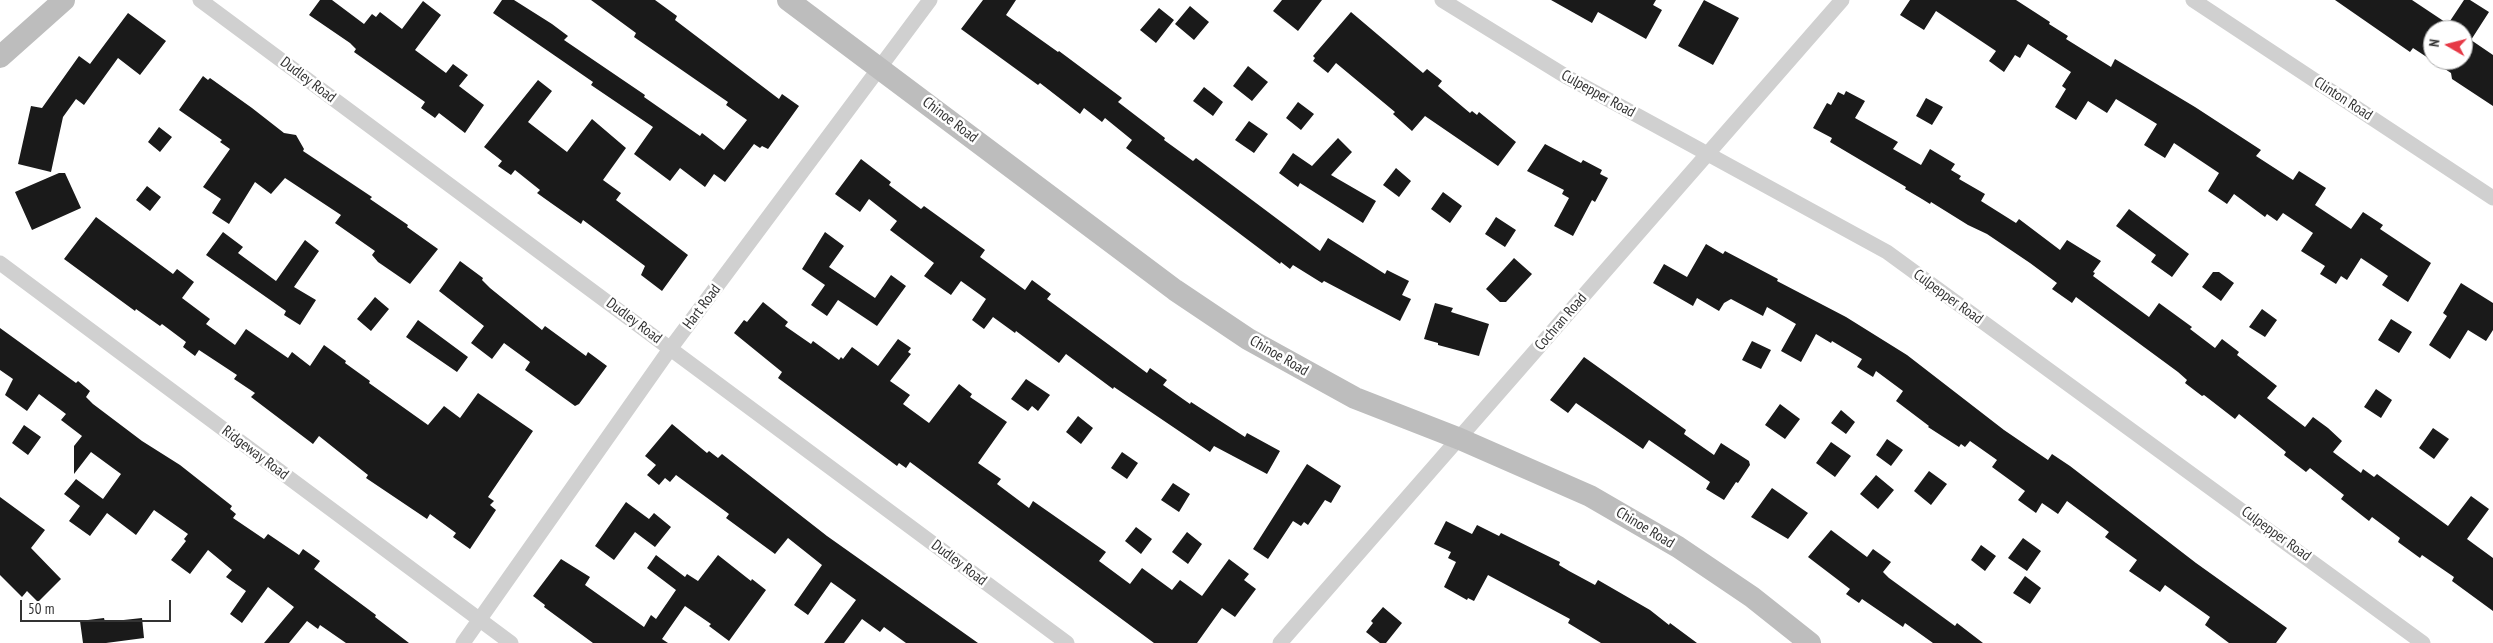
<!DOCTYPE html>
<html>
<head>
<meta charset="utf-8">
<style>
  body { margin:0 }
  #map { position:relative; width:2493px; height:643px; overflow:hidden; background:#fff; font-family:"PT Sans Narrow",sans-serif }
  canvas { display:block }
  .north { position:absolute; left:2423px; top:20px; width:50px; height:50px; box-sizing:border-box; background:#fff; border:1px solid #adadad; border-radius:50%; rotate:278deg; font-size:14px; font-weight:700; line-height:20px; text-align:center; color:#333 }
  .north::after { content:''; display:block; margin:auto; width:18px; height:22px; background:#e63946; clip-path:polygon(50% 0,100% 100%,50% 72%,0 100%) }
  .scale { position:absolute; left:20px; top:600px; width:151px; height:22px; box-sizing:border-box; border:2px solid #333; border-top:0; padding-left:6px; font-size:15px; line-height:18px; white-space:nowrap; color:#333; -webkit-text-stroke:4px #fff; paint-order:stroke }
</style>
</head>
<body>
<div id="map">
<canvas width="2493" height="643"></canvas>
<div class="north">N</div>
<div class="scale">50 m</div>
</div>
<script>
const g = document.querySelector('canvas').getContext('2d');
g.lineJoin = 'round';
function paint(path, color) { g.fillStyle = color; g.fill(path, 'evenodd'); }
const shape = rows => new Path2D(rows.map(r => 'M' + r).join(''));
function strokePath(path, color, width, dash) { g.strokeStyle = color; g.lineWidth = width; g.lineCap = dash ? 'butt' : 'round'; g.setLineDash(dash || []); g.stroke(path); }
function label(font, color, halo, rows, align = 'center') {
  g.font = font + ' "PT Sans Narrow",sans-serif'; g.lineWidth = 5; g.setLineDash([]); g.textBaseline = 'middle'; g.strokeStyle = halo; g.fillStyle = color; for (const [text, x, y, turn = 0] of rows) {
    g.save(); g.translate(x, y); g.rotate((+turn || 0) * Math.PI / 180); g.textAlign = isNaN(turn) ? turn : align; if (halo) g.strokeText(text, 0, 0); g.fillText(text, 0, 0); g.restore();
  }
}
const building = shape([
  [320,0,332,0,364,24,372,14,376,17,380,12,402,29,423,1,441,15,415,50,446,73,453,64,468,75,459,86,484,105,465,133,439,113,435,118,421,108,425,102,354,52,356,49,350,43,309,15],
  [502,0,514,0,552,24,568,36,564,40,645,95,644,97,700,136,702,133,724,150,747,120,726,105,728,102,634,37,636,33,591,0,655,0,677,16,675,20,779,99,782,94,799,106,768,149,762,146,760,148,754,144,725,182,714,174,705,187,680,168,670,181,634,154,653,127,591,85,593,82,493,13],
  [983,0,1016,0,1006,15,1058,52,1059,51,1122,98,1118,102,1165,138,1164,140,1193,161,1196,158,1320,251,1328,238,1385,274,1387,270,1409,281,1402,295,1411,299,1400,321,1324,281,1322,283,1293,265,1290,269,1281,262,1280,264,1126,148,1132,140,1105,118,1102,122,1084,108,1080,114,1040,83,1038,85,961,29],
  [1282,0,1322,0,1298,31,1273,11],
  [1551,0,1656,0,1653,5,1662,10,1646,39,1598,12,1592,23],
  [1704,0,1739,18,1713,65,1678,46],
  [1910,0,2016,0,2050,22,2049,24,2068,36,2066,39,2111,67,2115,59,2195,107,2261,150,2256,156,2293,180,2299,171,2326,188,2315,205,2351,229,2363,212,2383,225,2380,229,2431,263,2408,302,2382,285,2388,276,2361,258,2347,280,2341,276,2336,284,2320,274,2325,266,2301,251,2313,233,2283,213,2277,221,2267,214,2265,217,2234,194,2227,204,2208,191,2219,173,2174,143,2165,158,2144,145,2157,124,2116,99,2107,113,2088,101,2076,120,2055,107,2066,89,2062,86,2071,72,2028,44,2020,58,2015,55,2004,72,1989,61,1996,51,1936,11,1924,30,1900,15],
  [2335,0,2412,0,2448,24,2464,0,2470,0,2489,12,2471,40,2493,55,2493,106,2452,79,2451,73,2413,48,2410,52],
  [2433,30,2463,30,2463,60,2433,60],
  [1190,6,1209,22,1194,40,1175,24],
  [1159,8,1174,20,1156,43,1140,30],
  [1351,12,1423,73,1427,69,1442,81,1438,86,1470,113,1472,111,1477,115,1479,112,1516,142,1498,166,1425,116,1412,131,1393,114,1395,112,1336,63,1328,73,1313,61,1315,58,1313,56],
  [128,13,166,41,140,75,118,58,84,105,76,99,63,117,51,172,18,164,31,106,42,108,79,56,90,64],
  [1248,66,1268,82,1252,101,1233,86],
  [203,76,208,80,210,78,252,108,284,133,296,135,304,149,303,151,372,197,370,199,408,225,407,227,438,249,410,284,378,262,372,255,375,251,335,223,341,215,285,178,271,194,255,182,229,224,212,213,221,199,203,187,230,149,220,142,222,140,179,110],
  [538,80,552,91,528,122,567,152,592,119,626,148,603,180,621,193,616,200,688,255,662,291,641,275,645,266,583,220,581,224,551,203,537,193,540,190,515,170,511,175,498,166,502,161,484,147],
  [1204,87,1223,102,1213,116,1193,101],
  [1846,91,1865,101,1855,118,1898,142,1893,149,1921,165,1930,149,1955,164,1951,170,1961,176,1959,179,1985,194,1981,201,2016,223,2019,219,2060,250,2067,240,2101,261,2093,272,2095,273,2093,276,2149,317,2159,303,2192,327,2190,329,2215,348,2222,339,2239,352,2237,355,2277,386,2267,398,2305,427,2313,417,2328,428,2342,441,2333,452,2361,473,2363,469,2374,477,2377,474,2448,526,2471,496,2489,509,2467,539,2493,558,2493,611,2452,581,2454,577,2422,555,2420,558,2398,542,2400,538,2372,517,2369,521,2341,499,2344,495,2310,468,2306,472,2284,455,2286,452,2239,414,2235,419,2204,395,2202,396,2185,383,2187,380,2178,372,2076,297,2072,303,2052,289,2057,283,2030,263,1987,234,1968,225,1931,202,1930,204,1922,199,1905,189,1906,187,1830,142,1832,138,1813,128,1827,103,1831,105,1838,92,1844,95],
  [1926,98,1943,107,1932,125,1916,116],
  [1298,102,1314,114,1301,130,1286,118],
  [1249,121,1268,134,1254,153,1235,140],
  [159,127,172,137,160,152,148,142],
  [1338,138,1352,152,1331,175,1376,201,1363,223,1300,183,1298,187,1279,173,1293,153,1312,166],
  [1545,144,1581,163,1583,160,1602,170,1600,174,1608,178,1595,202,1592,200,1573,236,1554,226,1569,198,1562,194,1564,190,1527,171],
  [861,159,891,182,889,185,921,209,924,206,985,250,980,257,1025,290,1032,280,1051,294,1047,299,1147,373,1150,368,1167,380,1163,385,1190,404,1191,402,1245,437,1247,433,1280,451,1267,474,1214,446,1210,452,1114,387,1113,389,1066,354,1059,363,1016,331,1015,333,993,317,984,329,972,320,986,299,961,281,951,295,924,276,934,263,890,230,897,221,869,199,860,212,835,194],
  [1396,168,1411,181,1399,197,1383,185],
  [59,173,65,173,81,208,32,230,15,192],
  [147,186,161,197,150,211,136,200],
  [1443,192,1462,206,1450,223,1431,209],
  [2129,209,2189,254,2172,277,2151,262,2156,255,2116,226],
  [96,217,173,274,177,269,194,282,182,298,210,319,206,324,235,345,246,329,288,358,292,352,310,366,324,345,346,361,345,363,370,381,369,383,428,425,444,406,460,418,478,393,533,431,488,497,494,501,490,505,496,510,470,549,453,537,456,533,430,514,427,519,366,478,368,475,319,436,313,444,251,397,255,393,234,379,237,375,199,350,195,356,183,347,186,342,162,324,160,326,136,309,135,311,64,259],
  [1496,217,1516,230,1505,247,1485,234],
  [223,232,243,247,238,253,276,281,305,240,319,251,294,287,316,300,300,325,284,315,286,311,206,255],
  [825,232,844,246,829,267,875,298,891,275,906,286,877,326,838,300,827,316,811,305,825,285,802,269],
  [1706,244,1723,254,1725,251,1778,279,1777,281,1846,317,1907,355,2004,430,2048,460,2052,454,2070,466,2196,563,2287,628,2276,643,2229,643,2205,625,2210,617,2165,585,2160,592,2129,571,2137,560,2105,537,2109,532,2067,501,2058,514,2042,503,2036,513,2018,500,2025,491,1992,467,1997,460,1970,441,1965,447,1961,444,1959,447,1928,427,1929,426,1896,401,1903,391,1876,371,1873,377,1857,367,1862,359,1832,341,1831,343,1816,334,1801,362,1781,351,1796,324,1767,307,1763,316,1731,299,1724,303,1719,311,1697,298,1693,306,1653,283,1664,264,1687,277],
  [1514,258,1532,274,1506,302,1500,302,1486,289],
  [460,261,483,278,482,280,490,288,542,330,545,326,586,356,588,352,607,366,579,404,575,406,525,370,530,362,504,343,492,359,471,343,484,326,439,291],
  [2213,272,2219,272,2234,283,2221,301,2202,287],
  [2461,283,2493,303,2493,330,2486,341,2468,330,2450,359,2429,345,2447,316,2443,313],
  [375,297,389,309,371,331,357,319],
  [763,302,788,322,785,326,811,344,813,341,839,360,841,357,843,359,852,347,878,366,898,339,911,348,908,352,911,354,890,381,910,395,903,404,929,423,959,384,972,394,970,397,1007,422,978,463,1001,479,997,484,1029,508,1033,501,1106,552,1099,561,1130,584,1142,568,1172,590,1180,580,1202,596,1229,559,1249,574,1244,580,1256,589,1235,617,1222,608,1197,643,1154,643,910,462,906,468,899,463,897,466,778,378,782,372,734,333,744,320,747,322],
  [1435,303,1453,308,1451,312,1489,324,1479,356,1438,345,1438,343,1424,339],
  [2262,309,2277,320,2265,337,2249,327],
  [2391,319,2412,332,2399,353,2378,340],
  [418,320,468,357,457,372,406,337],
  [0,328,76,383,78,381,90,391,86,397,93,404,142,441,180,465,232,506,230,509,236,514,233,518,264,539,268,534,299,555,303,549,320,561,314,569,376,615,375,617,409,643,346,643,320,625,318,629,307,621,289,643,264,643,294,607,268,587,242,623,230,614,246,591,226,577,232,570,208,550,190,574,171,560,186,541,184,539,188,534,154,510,136,535,107,513,90,536,69,521,80,506,64,494,76,479,103,499,121,474,91,452,74,474,74,446,82,436,61,420,66,414,39,394,27,411,5,395,13,379,0,370],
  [1752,341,1771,350,1761,369,1742,360],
  [1584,357,1686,430,1684,434,1714,455,1721,443,1749,461,1750,465,1738,483,1736,482,1724,500,1706,489,1710,482,1649,440,1643,449,1576,403,1568,413,1550,400],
  [1026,379,1050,395,1038,411,1032,406,1028,411,1011,399],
  [2376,389,2392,400,2381,418,2364,407],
  [1780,404,1800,419,1785,439,1765,425],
  [1841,410,1855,422,1846,434,1831,423],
  [1078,416,1093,428,1081,444,1066,432],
  [672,424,707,453,709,451,718,458,722,454,827,536,978,643,906,643,884,627,880,632,862,619,844,643,824,643,856,600,831,582,808,615,794,605,822,565,788,538,775,554,726,518,729,514,676,475,670,482,665,478,659,485,647,475,656,465,645,456],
  [24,425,41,437,28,455,12,443],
  [2433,428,2449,439,2434,459,2419,448],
  [1887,439,1903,450,1891,466,1876,455],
  [1831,442,1851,456,1835,477,1816,463],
  [1122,452,1138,463,1127,479,1111,468],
  [1307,464,1341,486,1331,503,1325,500,1308,525,1304,522,1301,526,1293,521,1268,559,1253,549],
  [1929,471,1947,484,1931,505,1914,491],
  [1876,475,1894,490,1878,509,1860,494],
  [1173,483,1190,494,1179,512,1161,500],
  [1772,488,1808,513,1788,539,1751,517],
  [0,497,45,530,31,548,61,579,38,602,27,591,22,597,0,575],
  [626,502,649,519,654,513,671,527,655,547,635,532,614,560,595,546],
  [1446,521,1472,534,1477,525,1499,536,1501,533,1560,562,1559,565,1569,571,1595,585,1598,580,1650,610,1669,625,1670,623,1697,643,1601,643,1568,623,1570,619,1488,575,1474,601,1468,598,1467,600,1444,587,1456,562,1448,558,1451,552,1434,544],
  [1136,527,1152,539,1141,554,1125,541],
  [1831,530,1867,557,1873,549,1891,562,1883,572,1889,578,1955,626,1957,623,1983,643,1933,643,1905,623,1903,627,1862,599,1859,603,1846,594,1850,589,1808,557],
  [1187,532,1202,544,1188,564,1172,552],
  [2023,538,2041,551,2027,571,2008,558],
  [1981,545,1996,556,1985,571,1971,560],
  [656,555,685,577,687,574,698,581,718,555,751,581,752,579,766,590,729,641,709,626,711,624,685,606,662,639,668,643,593,643,544,607,545,605,533,596,561,559,590,577,585,585,644,627,651,615,656,619,676,590,647,568],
  [2025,576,2041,588,2030,604,2013,593],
  [1383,607,1402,623,1386,643,1380,643,1366,632,1373,623,1371,621],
  [104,618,105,622,142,618,144,638,106,643,83,643,80,621]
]);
const street = shape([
  [200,0,1067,643],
  [1442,0,1567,77,1887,252,2423,643],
  [2193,0,2493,198],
  [0,263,511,643],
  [463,643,670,349,930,0],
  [1280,643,1842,0]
]);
const secondary = shape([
  [788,0,1175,290,1248,339,1355,398,1460,439,1590,496,1678,547,1752,597,1810,643],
  [0,57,64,0]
]);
const streetNames = [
  ["Dudley Road",308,80,37],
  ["Culpepper Road",1598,94,29],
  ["Clinton Road",2343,99,33],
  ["Chinoe Road",950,120,37],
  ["Culpepper Road",1948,297,36],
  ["Hart Road",702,307,-53],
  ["Dudley Road",634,321,37],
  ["Cochran Road",1561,322,-49],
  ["Chinoe Road",1279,356,30],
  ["Ridgeway Road",255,453,37],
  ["Chinoe Road",1645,528,31],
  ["Culpepper Road",2276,534,36],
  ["Dudley Road",959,563,37]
];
paint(building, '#1a1a1a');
strokePath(street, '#d0d0d0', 15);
strokePath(secondary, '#bdbdbd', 22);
label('15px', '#333', '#fff', streetNames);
</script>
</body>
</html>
